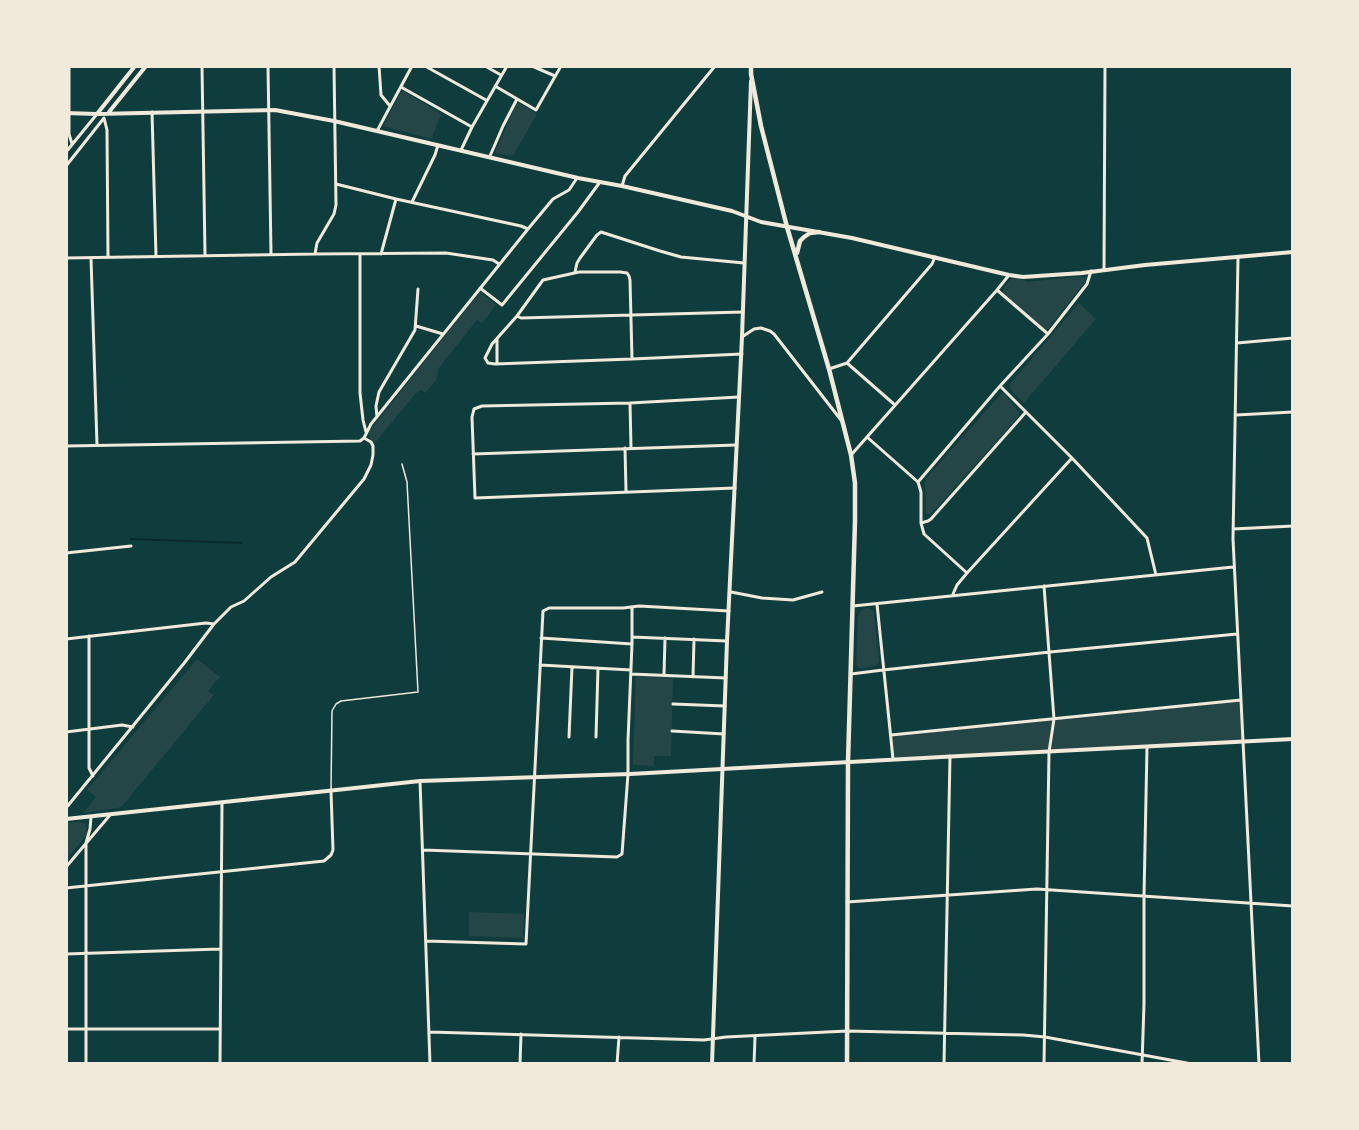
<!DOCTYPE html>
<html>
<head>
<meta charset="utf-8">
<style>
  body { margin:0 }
  #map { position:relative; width:1359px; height:1130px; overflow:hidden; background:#0f3d3e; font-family:"Roboto Condensed",sans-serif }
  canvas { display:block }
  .frame { position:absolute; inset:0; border:68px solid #f1e9da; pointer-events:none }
</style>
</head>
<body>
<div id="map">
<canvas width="1359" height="1130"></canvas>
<div class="frame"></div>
</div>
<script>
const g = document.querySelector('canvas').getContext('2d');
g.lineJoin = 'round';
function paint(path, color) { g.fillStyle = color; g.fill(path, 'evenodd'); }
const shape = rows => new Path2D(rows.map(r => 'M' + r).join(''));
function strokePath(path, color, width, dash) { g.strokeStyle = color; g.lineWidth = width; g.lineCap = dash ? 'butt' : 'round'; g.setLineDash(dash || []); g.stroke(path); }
const green = shape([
  [402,90,441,114,431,139,383,126],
  [518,102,537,114,513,156,495,153,510,118],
  [1082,276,1086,277,1085,282,1048,329,1043,328,1005,295,1003,291,1004,287,1010,280,1015,278,1028,282],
  [480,292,496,305,482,323,477,320,438,369,437,379,425,393,421,390,415,394,375,443,370,438,369,432,371,429],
  [1079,303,1096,319,1024,403,1011,390,1010,386,1011,383],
  [1002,393,1005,394,1019,413,1019,416,932,513,928,515,926,513,925,482,926,478],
  [869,608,874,612,879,661,877,665,861,669,856,665,858,616,860,612,863,609],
  [197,659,220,677,208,691,214,695,122,806,118,808,83,813,96,797,87,790],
  [636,674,673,676,671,756,654,756,654,766,633,765],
  [1242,700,1243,741,893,759,891,735],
  [79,822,85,824,87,832,85,837,66,860,66,823],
  [469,912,524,914,523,938,469,936]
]);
const stream = shape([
  [130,539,241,543]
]);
const service = shape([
  [331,790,332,711,336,704,341,701,418,692,407,482,402,464]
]);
const minor = shape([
  [69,66,69,134,72,144],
  [202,66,205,255],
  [268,66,271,254],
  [379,66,381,95,390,106],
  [425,66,486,100],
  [485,66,501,75],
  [532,66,555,76],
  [495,86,536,110,561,66],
  [401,87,472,127],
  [152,112,156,256],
  [104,118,107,130,108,257],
  [377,131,412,66],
  [461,150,472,127,507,66],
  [66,152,97,114],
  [490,156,503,126,517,99],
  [66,166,104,118],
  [336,184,396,199,521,226,528,229],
  [622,186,625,176,715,66],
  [412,202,435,155,438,145],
  [315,254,317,243,334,214,336,205,334,66],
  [360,254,360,393,363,420,366,432],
  [381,254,396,199],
  [1238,257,1233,539,1259,1064],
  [66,258,315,254,446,253,493,260,499,264],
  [91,258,97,445],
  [1104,270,1105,66],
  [575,272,577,263,580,258,597,235,601,232,660,251,681,257,744,263],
  [480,288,502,305,578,212,600,182],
  [997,290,1048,334],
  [517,316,521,318,743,312],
  [416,326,443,334],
  [742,337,754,329,761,328,770,331,774,334,841,420],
  [1237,343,1293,338],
  [632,359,630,280,629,276,627,273,620,272,579,272,543,280,517,316,492,344,485,358,488,363,495,364,632,359,742,354],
  [847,363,895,405],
  [497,364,497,339],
  [829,369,847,363,932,264,935,257],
  [1000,386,1072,458,1147,538,1156,575],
  [630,403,631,448],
  [1236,415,1293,412],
  [377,417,376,406,379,392,415,330,418,289],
  [867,437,918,482,921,492,921,523,924,534,967,573],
  [66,446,360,441,364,438,371,424,528,229,553,199,569,190,577,178],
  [625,448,626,491],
  [473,454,736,445],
  [852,454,997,290,1009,275],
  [918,482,1000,386,1048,334,1087,284,1091,271],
  [735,488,475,498,472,417,474,409,482,406,630,403,739,397],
  [921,523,928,521,931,519,1026,412],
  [1233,529,1293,526],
  [66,553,131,546],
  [1044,586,1054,719,1049,752,1044,1064],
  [731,592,762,598,793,600,822,592],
  [953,594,957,585,967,573,1072,458],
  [877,604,893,759],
  [853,606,1233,567],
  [89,636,89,768,93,776],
  [632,637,727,641],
  [541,638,632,644],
  [66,639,206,623,214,624],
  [540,665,631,670],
  [631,674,726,678],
  [851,674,883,670,1050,652,1237,634],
  [664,675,665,638],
  [693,677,694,639],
  [673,704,725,706],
  [672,731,724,734],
  [66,732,122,725,133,727],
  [891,735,1241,700],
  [569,737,572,667],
  [596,737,598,668],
  [420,781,430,1064],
  [66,808,185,662,214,624,231,607,244,601,271,577,295,562,364,479,371,465,373,455,373,446,371,442,364,438],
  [423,850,617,857,622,854,628,774,628,740,632,644,632,607],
  [66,867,110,815],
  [66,888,324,861,331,855,333,850,331,791],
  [847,902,1037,889,1293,906],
  [426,941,526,944,543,611,549,608,623,608,639,606,729,611],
  [66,954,220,949],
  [66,1029,220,1029],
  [429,1032,704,1040,726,1037,847,1031,1023,1035,1045,1037,1192,1064],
  [86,1064,86,843,90,829,91,817],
  [220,1064,222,803],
  [520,1064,521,1034],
  [617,1064,619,1037],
  [754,1064,755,1037],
  [944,1064,950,756],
  [1142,1064,1144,1004,1144,896,1147,747]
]);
const tertiary = shape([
  [109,112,146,66],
  [66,113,97,114,275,110,334,121,578,178,622,186,732,211,761,222,852,238,1009,275,1023,277,1082,273,1145,265,1293,252],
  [97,114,135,66],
  [712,1064,727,641,742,337,751,81]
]);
const secondary = shape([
  [66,819,420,781,630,774,960,756,1293,739]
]);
const primary = shape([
  [751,66,751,74,761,126,787,227,829,369,851,455,855,483,855,521,848,762,847,1064],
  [797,253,800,241,804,237,810,233,819,232]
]);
paint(green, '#244646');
strokePath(stream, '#0a2a2b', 2);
strokePath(service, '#f1e9da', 1.5);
strokePath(minor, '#f1e9da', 3);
strokePath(tertiary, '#f1e9da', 4);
strokePath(secondary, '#f1e9da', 4);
strokePath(primary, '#f1e9da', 4.5);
</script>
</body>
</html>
